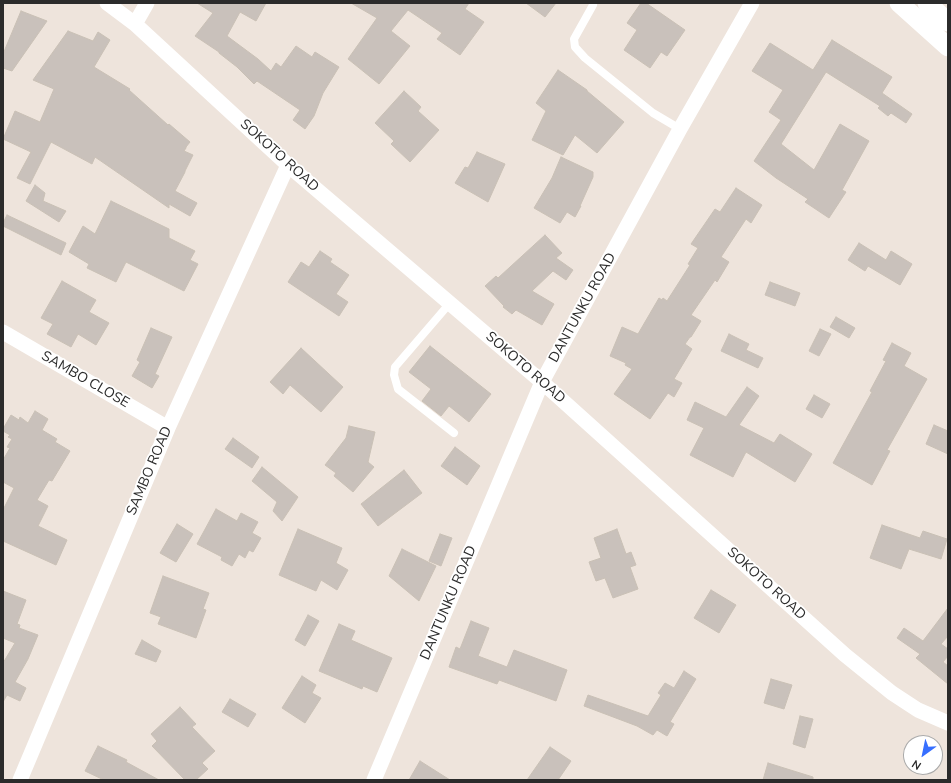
<!DOCTYPE html>
<html>
<head>
<meta charset="utf-8">
<style>
  body { margin:0 }
  #map { position:relative; width:951px; height:783px; overflow:hidden; background:#eee4dc; font-family:"Nunito Sans",sans-serif }
  canvas { display:block }
  .frame { position:absolute; inset:0; border:4px solid #2b2b2b; pointer-events:none }
  .north { position:absolute; left:903px; top:735px; width:40px; height:40px; box-sizing:border-box; background:#fff; border:1px solid #aaa; border-radius:50%; rotate:213deg; font-size:11px; font-weight:700; line-height:16px; text-align:center; color:#2b2b2b }
  .north::after { content:''; display:block; margin:auto; width:14px; height:18px; background:#376fff; clip-path:polygon(50% 0,100% 100%,50% 72%,0 100%) }
</style>
</head>
<body>
<div id="map">
<canvas width="951" height="783"></canvas>
<div class="frame"></div>
<div class="north">N</div>
</div>
<script>
const g = document.querySelector('canvas').getContext('2d');
g.lineJoin = 'round';
function paint(path, color) { g.fillStyle = color; g.fill(path, 'evenodd'); }
const shape = rows => new Path2D(rows.map(r => 'M' + r).join(''));
function strokePath(path, color, width, dash) { g.strokeStyle = color; g.lineWidth = width; g.lineCap = dash ? 'butt' : 'round'; g.setLineDash(dash || []); g.stroke(path); }
function label(font, color, halo, rows, align = 'center') {
  g.font = font + ' "Nunito Sans",sans-serif'; g.lineWidth = 3.5; g.setLineDash([]); g.textBaseline = 'middle'; g.strokeStyle = halo; g.fillStyle = color; for (const [text, x, y, turn = 0] of rows) {
    g.save(); g.translate(x, y); g.rotate((+turn || 0) * Math.PI / 180); g.textAlign = isNaN(turn) ? turn : align; if (halo) g.strokeText(text, 0, 0); g.fillText(text, 0, 0); g.restore();
  }
}
const building = shape([
  [197,3,266,3,256,21,240,12,227,36,258,59,271,71,276,63,281,67,296,46,312,57,315,52,339,67,323,93,314,116,305,129,293,120,300,110,257,81,254,84,237,67,219,53,219,52,195,36,213,13,197,3],
  [351,3,469,3,465,9,484,22,460,55,437,39,442,33,408,10,391,31,410,46,379,84,348,59,377,18,351,3],
  [526,3,556,3,545,17,526,3],
  [641,3,646,3,685,30,667,56,661,52,650,68,624,50,637,30,627,23,641,3],
  [21,11,47,21,12,71,3,68,3,54,21,11],
  [68,31,93,41,98,32,110,40,94,67,130,89,129,90,168,125,169,124,190,142,186,147,186,148,184,151,193,155,185,171,185,172,175,191,197,203,190,216,169,204,169,208,95,157,92,164,51,142,30,184,17,178,31,152,3,139,15,111,40,122,54,89,33,80,68,31],
  [832,40,892,77,882,93,912,114,906,123,891,113,888,116,878,108,880,106,826,72,781,144,814,170,840,124,869,141,842,190,846,192,829,218,805,202,808,199,776,178,754,161,781,120,769,112,783,90,752,71,770,43,813,70,832,40],
  [558,70,587,90,587,91,624,122,597,153,575,135,563,155,532,140,546,111,536,103,558,70],
  [404,91,421,107,418,111,439,130,410,162,391,144,394,141,375,123,404,91],
  [477,152,505,164,488,202,455,183,465,167,468,168,477,152],
  [561,157,593,172,593,177,580,206,581,206,575,217,567,212,560,223,534,208,552,178,561,157],
  [35,185,45,193,43,201,66,211,59,222,26,201,35,185],
  [736,188,762,205,751,223,746,219,721,257,729,262,717,282,715,280,691,315,701,321,691,337,690,337,685,344,692,349,674,379,682,383,674,397,668,393,650,419,614,394,632,369,625,365,626,363,610,356,622,327,638,334,659,298,662,300,663,298,667,301,690,265,688,264,698,248,691,244,715,209,720,212,736,188],
  [111,201,169,229,169,238,195,251,190,260,198,264,184,291,126,262,116,282,87,268,89,264,69,252,83,226,95,234,111,201],
  [7,215,66,243,61,255,3,226,3,223,7,215],
  [545,235,562,253,556,258,573,270,566,280,553,271,532,291,554,304,542,325,516,310,512,314,503,307,504,306,485,286,496,276,498,278,545,235],
  [859,243,886,260,891,251,912,264,900,285,868,266,865,271,848,260,859,243],
  [320,251,332,259,330,262,349,275,336,294,348,302,339,316,288,282,301,262,309,267,320,251],
  [62,281,96,300,89,312,109,323,96,345,78,334,71,347,47,334,53,324,41,318,62,281],
  [770,282,800,293,795,306,765,295,770,282],
  [836,317,855,328,849,338,830,327,836,317],
  [151,328,172,337,155,374,159,376,152,388,132,376,140,362,137,360,151,328],
  [820,329,831,334,819,356,809,351,820,329],
  [729,334,749,344,746,350,763,358,758,368,721,351,729,334],
  [892,343,911,353,904,366,927,379,887,450,890,451,872,485,833,463,872,392,870,391,886,361,883,360,892,343],
  [430,346,491,394,469,422,449,406,441,416,422,401,431,389,409,372,430,346],
  [301,348,343,387,321,412,290,385,283,394,270,382,301,348],
  [747,387,759,396,739,425,774,443,780,434,812,454,795,482,746,452,733,477,690,455,704,428,687,420,695,402,726,417,747,387],
  [814,395,830,404,822,418,806,409,814,395],
  [35,411,48,419,42,430,57,439,55,442,70,451,52,481,49,480,37,500,48,506,38,526,67,540,56,565,3,541,3,510,14,488,3,482,3,460,10,448,7,447,12,439,8,437,10,435,3,431,3,429,11,415,19,420,20,417,28,423,35,411],
  [934,425,948,431,948,454,926,444,934,425],
  [349,426,375,432,368,462,374,467,353,492,334,476,336,473,325,465,346,438,349,426],
  [233,438,259,457,252,468,225,449,233,438],
  [455,447,480,466,467,485,441,466,455,447],
  [262,467,298,497,282,521,273,511,277,502,252,481,262,467],
  [404,470,422,493,378,526,361,504,404,470],
  [216,509,237,521,241,513,258,522,252,533,261,538,253,552,249,550,245,558,239,554,232,566,221,560,222,557,197,544,216,509],
  [177,524,193,534,176,562,160,553,177,524],
  [882,525,920,538,923,531,947,539,941,559,909,549,901,569,870,558,882,525],
  [298,529,342,548,336,563,348,570,337,590,321,580,316,591,279,575,298,529],
  [617,529,626,554,631,552,636,565,630,567,638,589,613,598,605,578,596,581,589,562,601,558,594,538,617,529],
  [440,534,452,538,441,566,429,561,440,534],
  [402,549,436,566,419,601,389,576,402,549],
  [163,576,209,593,203,609,206,610,196,638,158,624,161,617,150,613,163,576],
  [711,590,736,605,719,633,694,618,711,590],
  [3,591,26,600,17,624,20,625,19,628,38,635,28,659,15,682,26,688,20,701,7,695,3,702,3,663,15,643,3,638,3,591],
  [948,608,948,636,941,644,948,649,948,656,943,662,948,666,948,684,916,658,920,654,897,638,904,628,923,641,948,608],
  [308,615,319,621,305,646,295,640,308,615],
  [471,621,489,628,478,656,507,667,514,650,567,670,556,701,499,680,497,684,449,667,456,647,460,649,471,621],
  [339,624,355,631,351,640,392,658,377,692,363,686,362,689,319,671,339,624],
  [142,640,161,651,156,662,135,654,142,640],
  [684,671,696,679,670,722,674,724,667,736,657,730,653,735,637,726,584,706,588,695,648,716,661,695,658,693,665,683,674,688,684,671],
  [302,676,316,685,312,693,321,698,305,723,282,708,302,676],
  [771,679,792,685,784,709,764,703,771,679],
  [230,699,256,714,248,727,222,712,230,699],
  [180,707,196,724,192,727,215,751,202,763,208,769,196,780,185,780,152,746,157,741,151,734,180,707],
  [800,716,813,719,805,748,793,744,800,716],
  [98,746,127,760,126,762,159,780,104,780,85,771,98,746],
  [550,747,571,761,558,780,527,780,550,747],
  [420,761,450,780,409,780,420,761],
  [768,763,813,777,813,780,763,780,768,763]
]);
const service = shape([
  [593,5,574,39,575,47,585,58,653,113,680,129],
  [450,303,395,367,394,375,398,389,454,433]
]);
const minor = shape([
  [107,3,135,24,288,165,542,382,845,655,892,693,918,710,948,723],
  [135,24,147,3],
  [3,332,168,428],
  [20,780,168,428,288,165],
  [374,780,542,382,680,129,752,3]
]);
const tertiary = shape([
  [899,3,948,47],
  [927,3,948,22]
]);
const streetNames = [
  ["SOKOTO ROAD",279,156,42],
  ["DANTUNKU ROAD",583,308,-61],
  ["SOKOTO ROAD",525,368,41],
  ["SAMBO CLOSE",85,380,30],
  ["SAMBO ROAD",150,471,-67],
  ["SOKOTO ROAD",766,584,42],
  ["DANTUNKU ROAD",449,603,-67]
];
paint(building, '#c9c1bb');
strokePath(building, '#c9c0b5', 1);
strokePath(service, '#fff', 8);
strokePath(minor, '#fff', 15);
strokePath(tertiary, '#fff', 19);
label('14px', '#2b2b2b', '#fff', streetNames);
</script>
</body>
</html>
